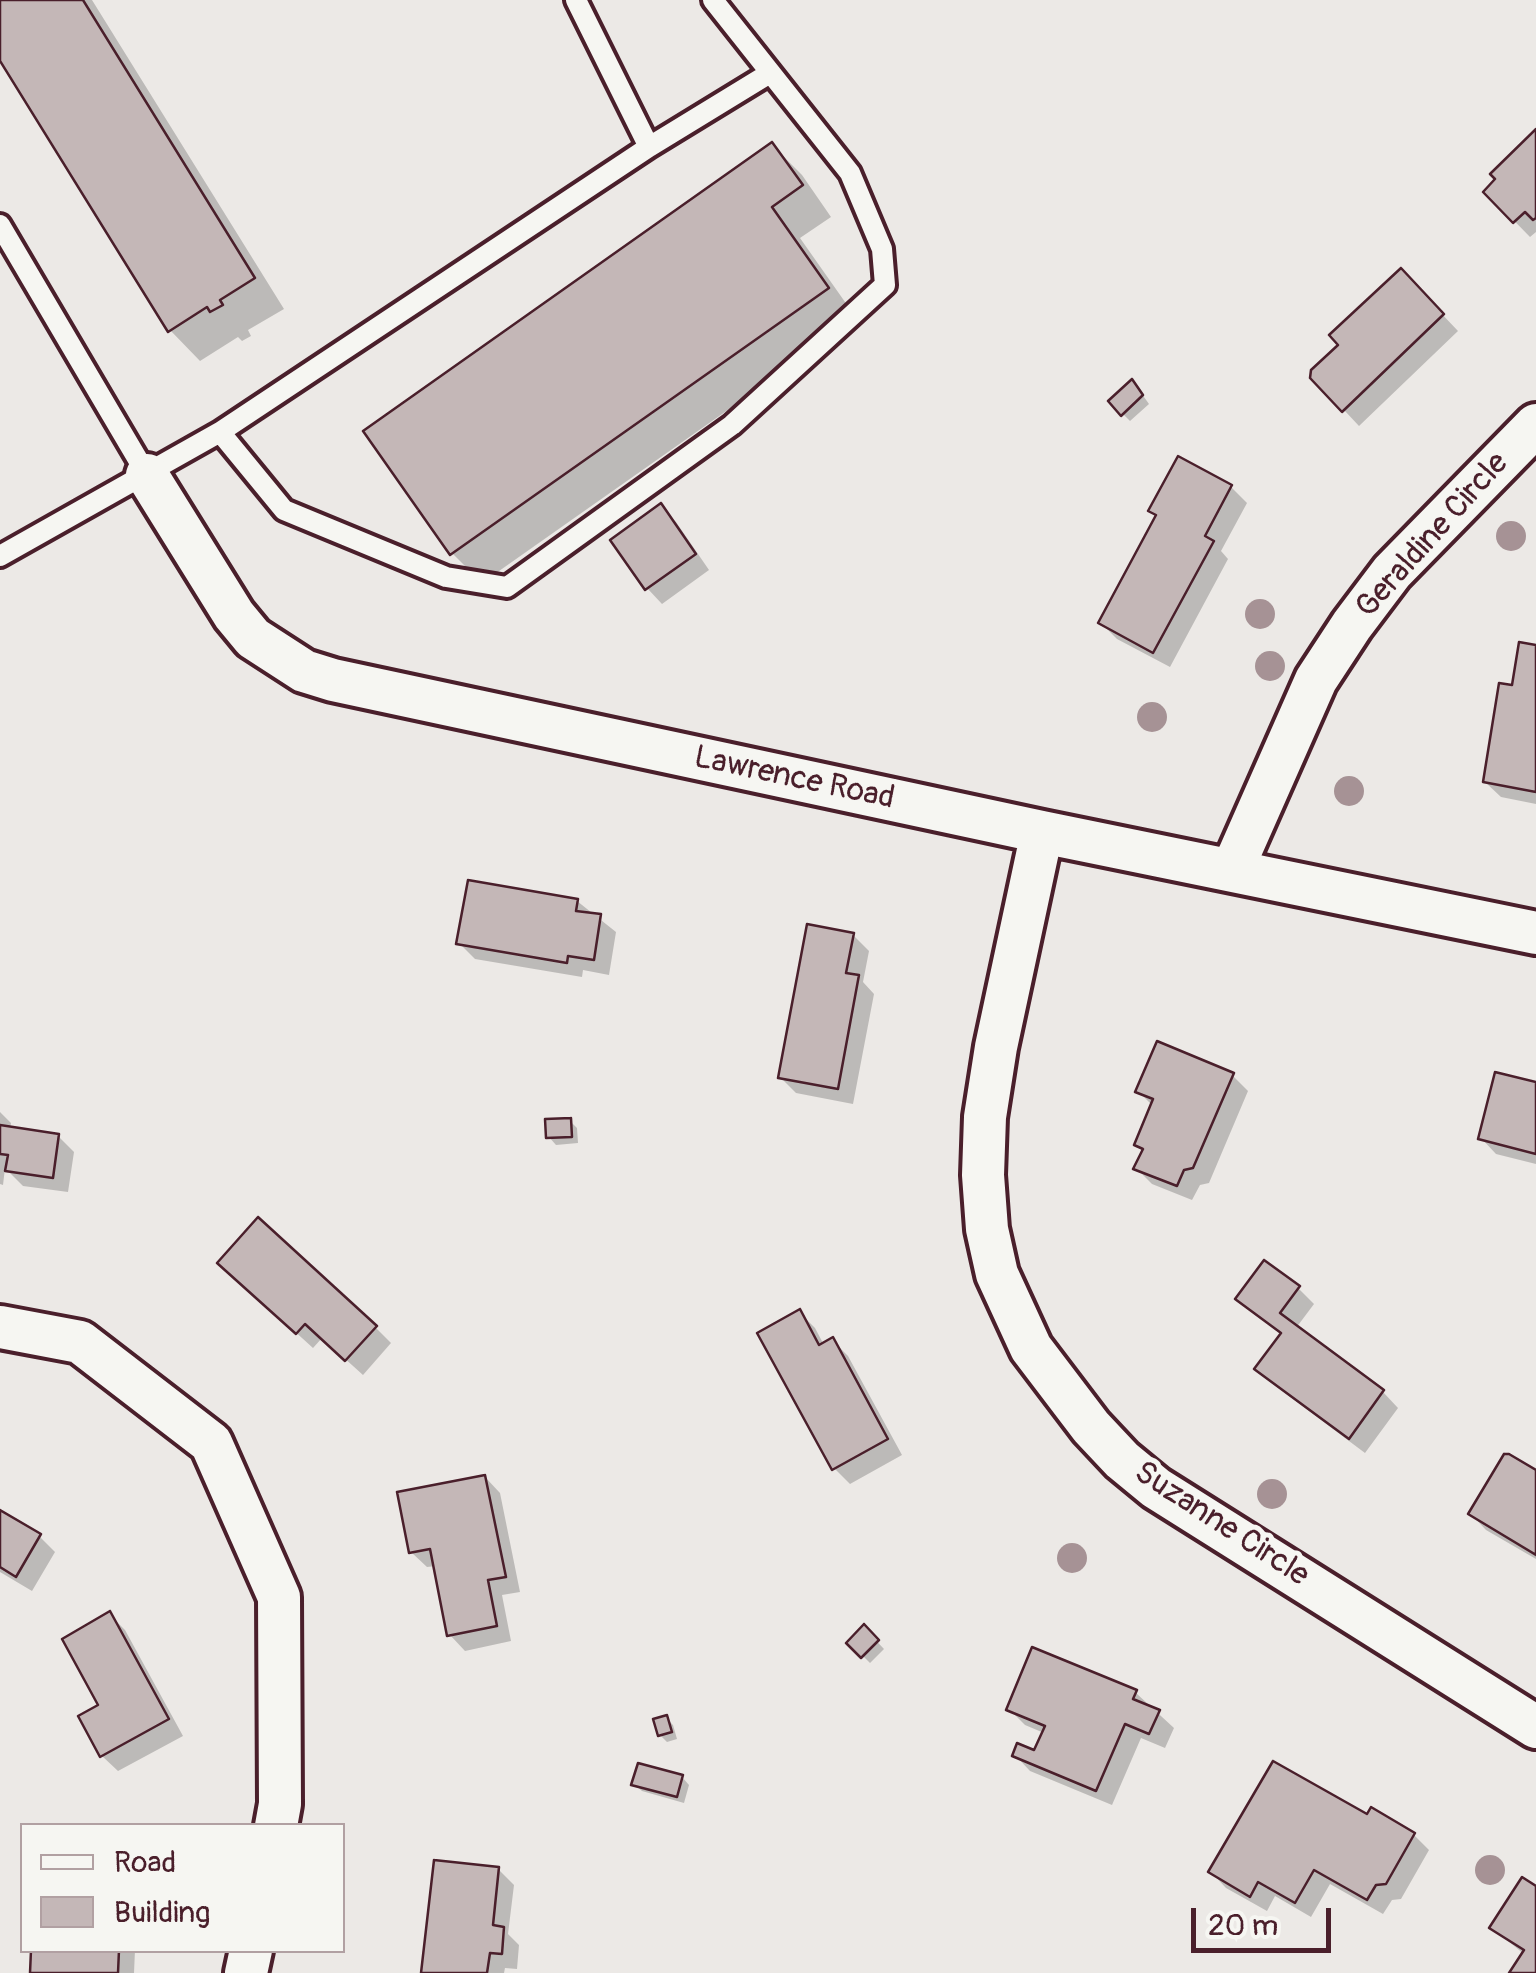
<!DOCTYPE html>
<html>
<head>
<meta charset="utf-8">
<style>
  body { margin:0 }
  #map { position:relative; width:1536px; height:1973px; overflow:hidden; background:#ece9e6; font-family:Pangolin,sans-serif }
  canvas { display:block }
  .legend { position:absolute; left:20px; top:1823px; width:325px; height:130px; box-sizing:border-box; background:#f6f6f2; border:2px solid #b1a0a2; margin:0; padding:12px 18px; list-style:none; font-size:30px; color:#4a1f2b }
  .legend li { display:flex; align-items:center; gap:20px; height:50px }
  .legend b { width:50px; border:2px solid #b1a0a2 }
  .scale { position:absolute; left:1191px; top:1908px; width:140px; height:45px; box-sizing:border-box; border:5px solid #4a1f2b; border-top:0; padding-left:12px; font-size:30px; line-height:35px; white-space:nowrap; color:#4a1f2b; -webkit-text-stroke:8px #f6f6f2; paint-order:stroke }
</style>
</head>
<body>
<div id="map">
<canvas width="1536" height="1973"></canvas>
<ul class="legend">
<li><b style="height:12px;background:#f6f6f2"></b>Road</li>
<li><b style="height:28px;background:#c4b7b7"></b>Building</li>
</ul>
<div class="scale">20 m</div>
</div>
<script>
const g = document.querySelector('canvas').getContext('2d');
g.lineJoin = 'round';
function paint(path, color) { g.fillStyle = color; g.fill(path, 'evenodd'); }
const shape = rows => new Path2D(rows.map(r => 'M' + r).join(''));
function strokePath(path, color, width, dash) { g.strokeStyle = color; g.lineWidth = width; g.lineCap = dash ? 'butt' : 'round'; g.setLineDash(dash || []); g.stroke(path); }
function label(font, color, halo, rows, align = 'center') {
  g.font = font + ' Pangolin,sans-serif'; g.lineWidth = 10; g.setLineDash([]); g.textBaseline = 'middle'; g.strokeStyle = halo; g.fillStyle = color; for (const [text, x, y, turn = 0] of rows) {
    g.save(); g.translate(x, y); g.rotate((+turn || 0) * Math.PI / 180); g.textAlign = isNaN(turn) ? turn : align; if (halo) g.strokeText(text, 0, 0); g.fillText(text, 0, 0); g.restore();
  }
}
const shadow = shape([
  [0,0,92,0,284,309,248,330,251,336,242,341,238,337,200,361,170,330,0,57],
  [1536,133,1536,232,1530,237,1486,192],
  [772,145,802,175,831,217,800,238,857,319,482,583,452,553],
  [1401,271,1458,331,1359,426,1344,410,1341,345],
  [1139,390,1149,404,1130,421,1111,402],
  [1179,459,1231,487,1247,503,1221,551,1228,559,1170,667,1117,639,1101,623,1158,517],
  [660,507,676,522,709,570,662,604,647,588],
  [1536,648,1536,804,1501,797,1485,782],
  [577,901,616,932,609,975,583,970,582,977,475,959,459,943],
  [853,935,869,951,863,982,874,994,853,1104,796,1093,780,1077],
  [1232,1075,1248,1091,1209,1183,1200,1185,1192,1200,1152,1184,1136,1168,1144,1151,1137,1144,1153,1106,1138,1091],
  [1536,1085,1536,1164,1496,1154,1481,1138],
  [0,1112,11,1123,10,1129,58,1136,74,1152,68,1192,23,1186,5,1168,3,1185,0,1184],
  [570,1121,577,1128,578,1143,556,1145,549,1137],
  [236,1278,375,1327,391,1343,363,1375,322,1338,313,1348],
  [1298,1288,1314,1304,1296,1328,1383,1392,1398,1408,1365,1453,1273,1384,1258,1369,1282,1335,1238,1299],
  [799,1312,815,1328,824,1345,832,1340,848,1356,902,1455,850,1484,834,1468],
  [1536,1473,1536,1559,1486,1530,1471,1514],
  [485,1477,500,1493,520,1592,502,1595,511,1641,465,1651,450,1635,436,1566,427,1567,411,1552],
  [0,1513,39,1536,55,1552,32,1591,0,1572],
  [110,1615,125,1630,183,1736,118,1771,102,1756,101,1706],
  [864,1628,884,1649,870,1663,850,1643],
  [1136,1693,1174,1728,1165,1748,1141,1738,1112,1805,1030,1771,1015,1755,1035,1754,1044,1733,1025,1725,1009,1709],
  [666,1718,673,1725,677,1739,667,1742,660,1735],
  [682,1777,689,1785,684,1803,642,1791,634,1784],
  [1368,1818,1414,1835,1429,1850,1401,1899,1392,1900,1383,1914,1330,1884,1311,1917,1275,1896,1267,1911,1226,1888,1211,1872],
  [498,1869,514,1885,508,1934,519,1945,517,1969,505,1968,504,1973,423,1973],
  [1536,1889,1536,1973,1512,1973,1524,1954,1492,1928],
  [33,1950,135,1950,134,1973,32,1973]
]);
const building = shape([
  [0,0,83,0,255,278,220,300,223,305,210,312,207,307,168,332,0,61,0,0],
  [1536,129,1536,218,1533,220,1525,212,1513,223,1483,192,1495,179,1490,174,1536,129],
  [772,142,803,185,772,207,829,288,450,555,363,431,772,142],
  [1401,268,1444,314,1342,412,1310,378,1311,370,1338,345,1329,335,1401,268],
  [1132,379,1143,395,1121,416,1108,401,1132,379],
  [1178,456,1232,485,1205,536,1214,541,1153,653,1098,623,1156,515,1148,511,1178,456],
  [661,503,696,554,645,590,610,540,661,503],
  [1519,642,1536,645,1536,792,1483,782,1499,683,1512,685,1519,642],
  [468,880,578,899,576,911,601,914,594,960,568,956,567,963,456,944,468,880],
  [807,924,854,933,846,973,859,975,838,1089,778,1078,807,924],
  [1157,1041,1234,1073,1193,1168,1184,1170,1177,1186,1133,1169,1143,1149,1134,1145,1153,1099,1135,1092,1157,1041],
  [1495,1072,1536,1082,1536,1154,1478,1139,1495,1072],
  [571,1118,572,1137,546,1138,545,1119,571,1118],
  [0,1125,59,1134,53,1178,5,1171,8,1155,0,1154,0,1125],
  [258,1217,377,1326,345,1361,305,1324,296,1334,217,1263,258,1217],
  [1264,1260,1300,1286,1280,1313,1384,1390,1349,1439,1254,1369,1281,1333,1235,1299,1264,1260],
  [800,1309,819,1345,833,1337,888,1439,832,1470,757,1333,800,1309],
  [1504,1454,1509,1454,1536,1470,1536,1555,1468,1514,1504,1454],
  [485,1475,506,1577,488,1580,497,1626,447,1636,430,1549,409,1553,397,1492,485,1475],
  [0,1510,41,1534,16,1577,0,1567,0,1510],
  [110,1611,169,1719,100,1757,78,1716,98,1705,62,1639,110,1611],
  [864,1624,879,1640,861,1658,846,1643,864,1624],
  [1032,1647,1137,1690,1133,1699,1160,1710,1149,1734,1125,1724,1096,1791,1012,1756,1017,1743,1034,1750,1045,1726,1006,1710,1032,1647],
  [667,1715,672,1732,658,1736,653,1719,667,1715],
  [1273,1761,1367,1814,1371,1807,1415,1833,1386,1884,1376,1885,1367,1900,1314,1870,1295,1903,1258,1882,1250,1897,1208,1872,1273,1761],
  [638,1763,683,1775,677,1797,631,1785,638,1763],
  [434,1860,499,1867,493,1925,504,1927,502,1954,490,1953,487,1973,421,1973,434,1860],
  [1522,1877,1536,1886,1536,1973,1509,1973,1524,1950,1489,1928,1522,1877],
  [31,1950,119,1950,118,1973,30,1973,31,1950]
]);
const lane = shape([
  [649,147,770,73],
  [0,225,147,475],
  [220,432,284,510,446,577,507,587,732,425,885,285,882,249,850,173,713,0],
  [0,556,220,432,649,147,576,0]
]);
const street = shape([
  [147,475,234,615,253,638,304,671,333,680,1042,832,1536,933],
  [1042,832,996,1047,985,1117,983,1175,987,1229,997,1274,1031,1348,1091,1427,1122,1460,1156,1488,1536,1727],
  [1233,868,1316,680,1352,625,1392,572,1536,425],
  [0,1327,80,1342,211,1443,279,1597,280,1804,276,1826],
  [246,1973,251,1950]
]);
const trees = [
  [1511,536],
  [1260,614],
  [1270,666],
  [1152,717],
  [1349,791],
  [1272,1494],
  [1072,1558],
  [1490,1870]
];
const streetNames = [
  ["Geraldine Circle",1433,536,-48],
  ["Lawrence Road",794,779,12],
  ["Suzanne Circle",1221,1525,33]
];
paint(shadow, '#0003');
paint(building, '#c4b7b7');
strokePath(building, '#4a1f2b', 2.5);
strokePath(lane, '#4a1f2b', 28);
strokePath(street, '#4a1f2b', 50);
strokePath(lane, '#f6f6f2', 20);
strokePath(street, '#f6f6f2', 42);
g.fillStyle = '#a69295';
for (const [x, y] of trees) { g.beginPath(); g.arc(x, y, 15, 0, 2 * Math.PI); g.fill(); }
label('32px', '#4a1f2b', '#f6f6f2', streetNames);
</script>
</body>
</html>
